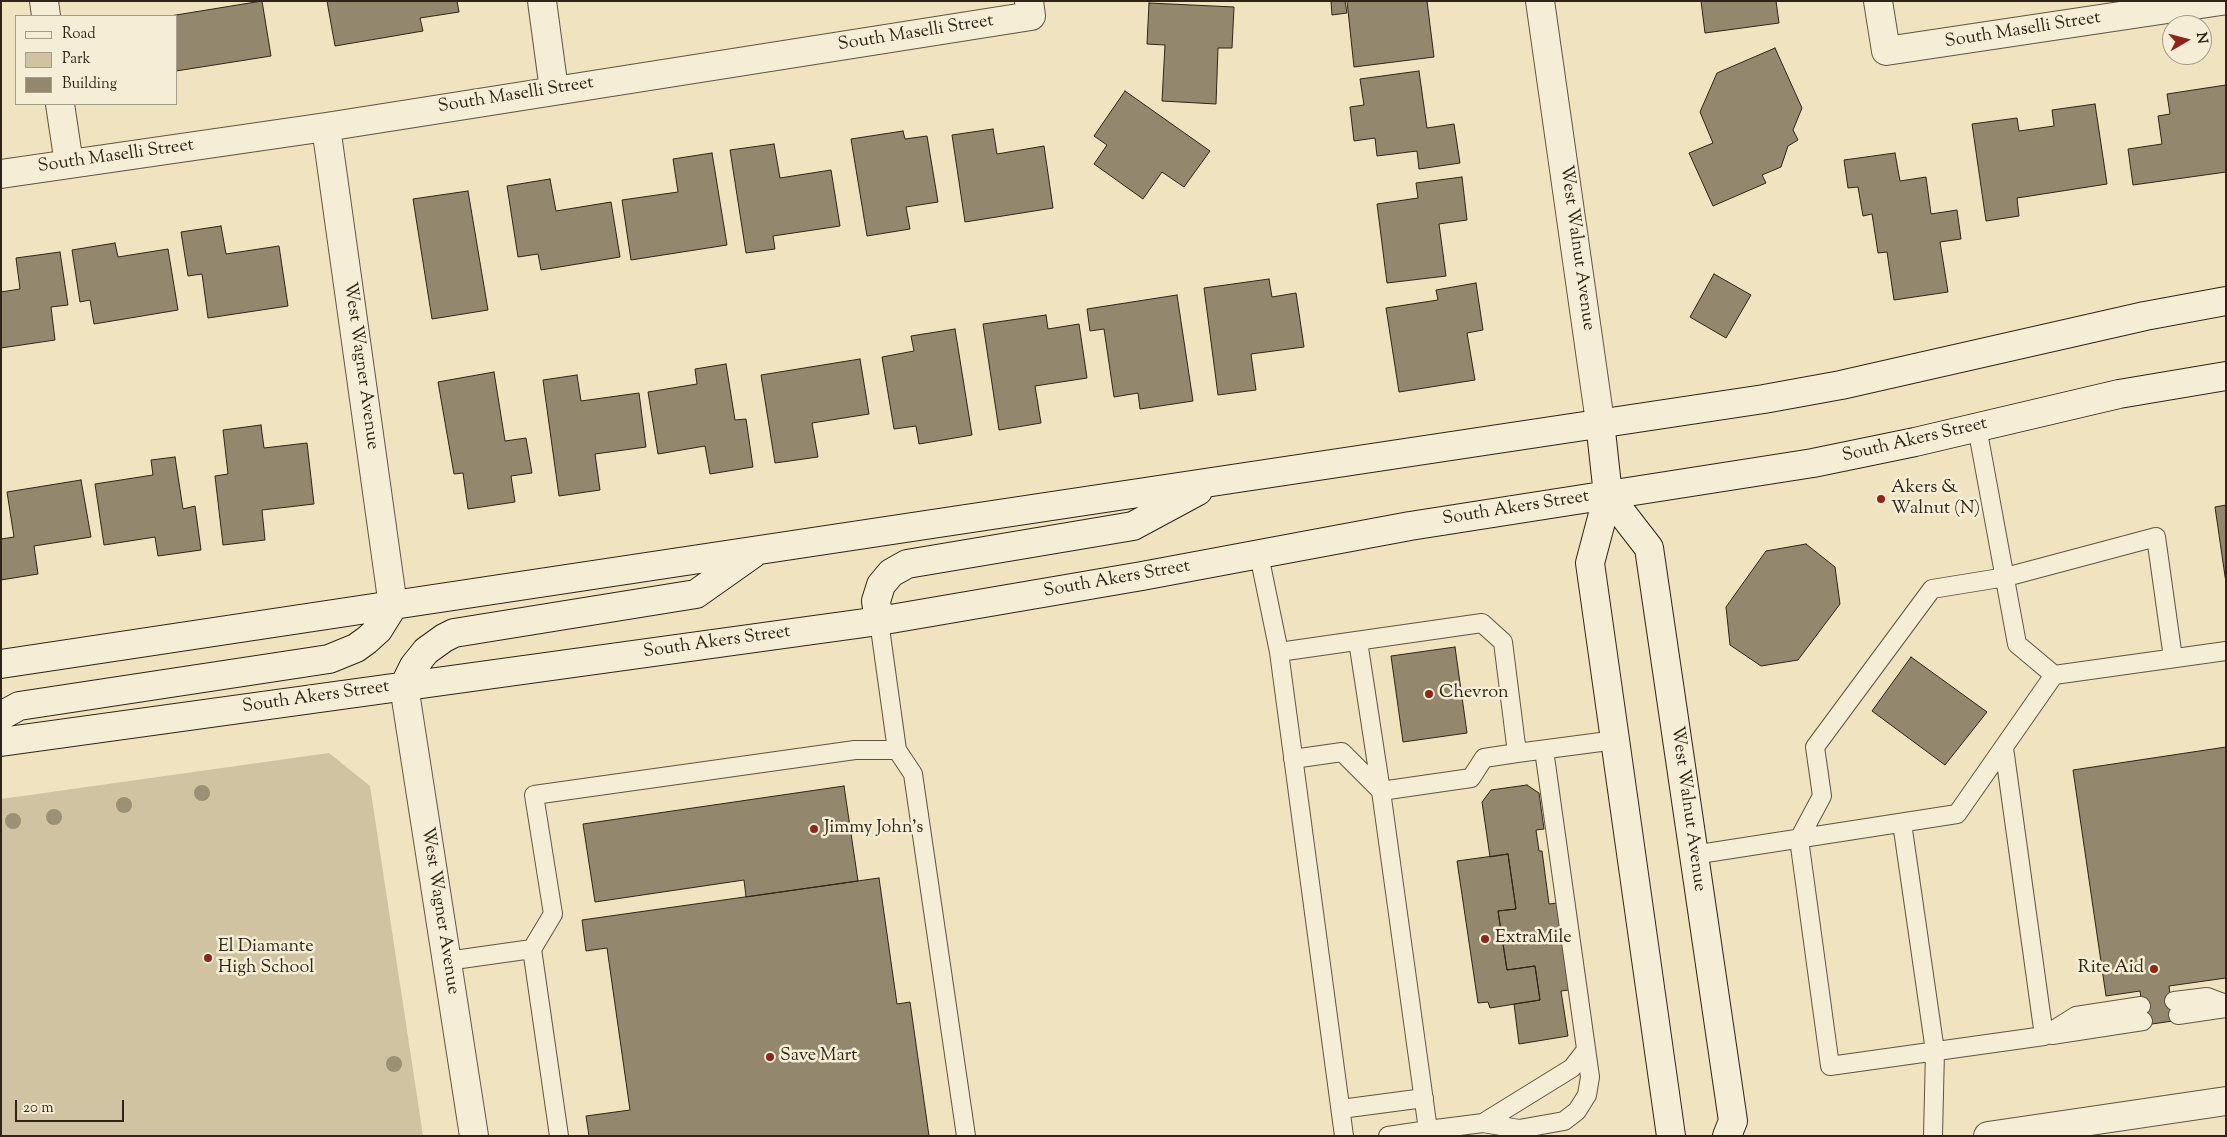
<!DOCTYPE html>
<html>
<head>
<meta charset="utf-8">
<style>
  body { margin:0 }
  #map { position:relative; width:2227px; height:1137px; overflow:hidden; background:#f0e3bf; font-family:"Sorts Mill Goudy",serif }
  canvas { display:block }
  .frame { position:absolute; inset:0; border:2px solid #2f2416; pointer-events:none }
  .legend { position:absolute; left:15px; top:15px; width:162px; height:90px; box-sizing:border-box; background:#f5edd5; border:1px solid #a69d89; margin:0; padding:6px 9px; list-style:none; font-size:15px; color:#2f2416 }
  .legend li { display:flex; align-items:center; gap:10px; height:25px }
  .legend b { width:25px; border:1px solid #a69d89 }
  .north { position:absolute; left:2162px; top:15px; width:50px; height:50px; box-sizing:border-box; background:#f5edd5; border:1px solid #a69d89; border-radius:50%; rotate:82deg; font-size:14px; font-weight:700; line-height:20px; text-align:center; color:#2f2416 }
  .north::after { content:''; display:block; margin:auto; width:18px; height:22px; background:#8f2418; clip-path:polygon(50% 0,100% 100%,50% 72%,0 100%) }
  .scale { position:absolute; left:15px; top:1100px; width:109px; height:22px; box-sizing:border-box; border:2px solid #2f2416; border-top:0; padding-left:6px; font-size:15px; line-height:18px; white-space:nowrap; color:#2f2416; -webkit-text-stroke:4px #f5edd5; paint-order:stroke }
</style>
</head>
<body>
<div id="map">
<canvas width="2227" height="1137"></canvas>
<div class="frame"></div>
<ul class="legend">
<li><b style="height:6px;background:#f5edd5"></b>Road</li>
<li><b style="height:14px;background:#cfc3a2"></b>Park</li>
<li><b style="height:14px;background:#93876e"></b>Building</li>
</ul>
<div class="north">N</div>
<div class="scale">20 m</div>
</div>
<script>
const g = document.querySelector('canvas').getContext('2d');
g.lineJoin = 'round';
function paint(path, color) { g.fillStyle = color; g.fill(path, 'evenodd'); }
const shape = rows => new Path2D(rows.map(r => 'M' + r).join(''));
function strokePath(path, color, width, dash) { g.strokeStyle = color; g.lineWidth = width; g.lineCap = dash ? 'butt' : 'round'; g.setLineDash(dash || []); g.stroke(path); }
function label(font, color, halo, rows, align = 'center') {
  g.font = font + ' "Sorts Mill Goudy",serif'; g.lineWidth = 5; g.setLineDash([]); g.textBaseline = 'middle'; g.strokeStyle = halo; g.fillStyle = color; for (const [text, x, y, turn = 0] of rows) {
    g.save(); g.translate(x, y); g.rotate((+turn || 0) * Math.PI / 180); g.textAlign = isNaN(turn) ? turn : align; if (halo) g.strokeText(text, 0, 0); g.fillText(text, 0, 0); g.restore();
  }
}
const green = shape([
  [329,753,370,786,423,1136,1,1136,1,799]
]);
const building = shape([
  [262,1,271,56,176,71,176,16,170,16,262,1],
  [327,1,457,1,459,12,420,18,423,31,335,46,327,1],
  [1331,1,1345,1,1347,13,1332,15,1331,1],
  [1347,1,1427,1,1434,57,1354,67,1347,1],
  [1701,1,1776,1,1779,23,1705,33,1701,1],
  [1149,3,1234,7,1232,48,1218,48,1216,104,1162,101,1165,45,1147,44,1149,3],
  [1775,48,1802,108,1793,130,1798,140,1788,146,1781,167,1762,175,1766,183,1713,206,1689,153,1713,143,1700,112,1717,73,1775,48],
  [1419,71,1427,128,1454,124,1460,163,1419,169,1417,151,1377,156,1375,138,1354,141,1350,107,1364,105,1360,79,1419,71],
  [2226,85,2226,172,2133,185,2128,149,2162,144,2158,116,2170,114,2167,94,2226,85],
  [1125,91,1210,151,1184,187,1162,172,1143,199,1094,164,1107,145,1094,136,1125,91],
  [2095,104,2107,184,2017,198,2019,216,1986,221,1972,124,2017,118,2019,131,2054,126,2052,110,2095,104],
  [993,129,997,154,1044,146,1053,208,965,222,952,135,993,129],
  [903,131,905,139,927,136,938,202,906,207,910,229,867,236,851,139,903,131],
  [774,144,780,178,831,170,840,226,773,236,775,249,746,253,730,150,774,144],
  [712,153,727,245,631,260,622,200,678,192,673,159,712,153],
  [1895,153,1900,181,1926,177,1931,214,1957,210,1961,239,1940,242,1948,292,1894,300,1887,252,1878,253,1872,214,1863,216,1858,187,1848,188,1844,160,1895,153],
  [1462,177,1467,220,1439,224,1446,276,1387,283,1377,204,1418,198,1416,183,1462,177],
  [550,179,556,211,611,202,620,257,541,270,538,254,518,257,507,186,550,179],
  [468,191,488,310,432,319,413,199,468,191],
  [221,226,226,254,279,246,288,306,208,318,202,274,188,276,181,232,221,226],
  [115,243,118,257,168,249,178,310,94,324,90,300,80,302,72,250,115,243],
  [60,252,68,305,51,307,55,340,1,348,1,292,20,289,16,258,60,252],
  [1714,274,1751,295,1726,338,1690,317,1714,274],
  [1269,279,1272,297,1296,293,1304,347,1251,354,1256,390,1218,395,1204,288,1269,279],
  [1476,283,1483,330,1467,333,1475,380,1399,392,1386,308,1438,300,1436,290,1476,283],
  [1177,295,1193,401,1140,409,1138,393,1114,397,1104,329,1090,331,1087,309,1177,295],
  [1046,315,1048,329,1079,324,1087,378,1035,386,1041,423,999,430,983,324,1046,315],
  [955,329,972,435,919,444,916,426,894,429,882,357,914,351,911,336,955,329],
  [860,359,869,414,812,423,818,457,775,463,761,375,860,359],
  [726,364,735,420,746,419,753,467,710,474,705,446,658,454,648,392,697,384,695,369,726,364],
  [494,372,505,441,526,438,532,473,511,476,515,502,468,509,463,473,454,474,438,382,494,372],
  [577,375,581,401,639,393,646,447,595,454,600,490,559,496,543,380,577,375],
  [261,425,264,448,307,443,314,504,262,510,265,540,223,545,215,476,228,474,223,430,261,425],
  [175,457,183,509,195,506,201,550,158,556,155,537,104,545,95,484,153,475,151,460,175,457],
  [81,480,91,537,34,546,38,574,1,580,1,539,14,537,7,492,81,480],
  [2226,505,2226,583,2215,507,2226,505],
  [1806,544,1835,567,1840,604,1798,660,1761,666,1730,645,1726,607,1766,551,1806,544],
  [1455,647,1467,733,1403,742,1391,656,1455,647],
  [1911,657,1987,712,1945,765,1872,711,1911,657],
  [2226,747,2226,978,2169,986,2173,1021,2145,1025,2140,991,2106,996,2073,770,2226,747],
  [1527,785,1539,793,1544,829,1536,830,1539,851,1542,851,1549,904,1557,903,1569,990,1561,991,1568,1036,1519,1044,1514,1004,1540,1000,1535,966,1507,970,1498,911,1516,909,1508,854,1490,857,1482,802,1491,790,1527,785],
  [844,786,858,881,746,897,744,880,595,902,583,824,844,786],
  [1508,854,1516,909,1498,911,1507,970,1535,966,1540,1000,1490,1008,1488,1002,1478,1003,1457,861,1508,854],
  [879,878,897,1004,910,1002,929,1136,589,1136,586,1116,630,1110,607,948,586,951,582,920,879,878]
]);
const service = shape([
  [1259,555,1279,652,1344,1136],
  [879,621,897,750,913,774,966,1136],
  [1358,641,1381,791,1471,778,1484,758,1517,753],
  [1279,652,1482,623,1503,642,1517,753,1616,740],
  [2054,675,2226,651],
  [2004,748,2044,1036,1830,1066,1799,839,1822,796,1815,747,1932,589,2006,577,2156,537,2173,658],
  [1293,759,1342,752,1381,791,1428,1130,1483,1123,1519,1129,1564,1121,1577,1111,1587,1095,1590,1077,1544,750],
  [1902,823,1935,1051,1933,1136],
  [1693,855,1957,814,2054,675,2017,644,1977,427],
  [447,961,532,949],
  [2174,1001,2207,997,2226,1004],
  [2178,1015,2226,1008],
  [2052,1035,2143,1021],
  [2044,1036,2076,1016,2141,1006],
  [1341,1109,1424,1098],
  [1483,1123,1572,1068,1586,1050],
  [559,1136,532,949,553,914,534,795,855,750,897,750],
  [1388,1136,1428,1130]
]);
const minor = shape([
  [44,1,46,16],
  [542,1,554,90],
  [1878,1,1886,51,2221,1],
  [60,104,69,164],
  [326,127,393,606],
  [1,174,326,127,1031,16,1029,1],
  [404,686,474,1136],
  [1988,1136,2226,1101]
]);
const tertiary = shape([
  [1540,1,1600,422]
]);
const secondary = shape([
  [1600,422,1608,495,1590,563,1671,1136],
  [1608,495,1649,548,1733,1121,1727,1136],
  [879,621,876,601,881,585,891,573,907,564,1133,526,1198,491],
  [1,664,1764,399,1841,385,2145,316,2226,301],
  [404,686,414,666,426,651,444,638,454,633,696,594,754,553],
  [1,716,19,706,329,659,356,648,367,640,378,630,393,606],
  [1,742,879,621,1142,576,1410,526,1813,463,1915,442,2119,394,2226,376]
]);
const trees = [
  [202,793],
  [124,805],
  [54,817],
  [13,821],
  [394,1064]
];
const markers = [
  [1881,499,5,"#8f2418"],
  [1429,694,5,"#8f2418"],
  [814,829,5,"#8f2418"],
  [1485,939,5,"#8f2418"],
  [208,958,5,"#8f2418"],
  [2154,969,5,"#8f2418"],
  [770,1057,5,"#8f2418"]
];
const streetNames = [
  ["South Maselli Street",2023,31,-9],
  ["South Maselli Street",916,34,-9],
  ["South Maselli Street",516,96,-9],
  ["South Maselli Street",116,157,-8],
  ["West Walnut Avenue",1576,248,82],
  ["West Wagner Avenue",360,366,82],
  ["South Akers Street",1915,441,-13],
  ["South Akers Street",1516,509,-9],
  ["South Akers Street",1117,580,-10],
  ["South Akers Street",717,643,-8],
  ["South Akers Street",316,698,-8],
  ["West Walnut Avenue",1687,809,82],
  ["West Wagner Avenue",439,911,81]
];
const poiNames = [
  ["Akers &",1891,489],
  ["Walnut (N)",1891,510],
  ["Chevron",1439,694],
  ["Jimmy John's",824,829],
  ["ExtraMile",1495,939],
  ["El Diamante",218,948],
  ["High School",218,969],
  ["Rite Aid",2144,969,"right"],
  ["Save Mart",780,1057]
];
paint(green, '#cfc3a2');
paint(building, '#93876e');
strokePath(building, '#2f2416', 1);
strokePath(service, '#5f5440', 20);
strokePath(minor, '#5f5440', 30);
strokePath(tertiary, '#5f5440', 30);
strokePath(secondary, '#2f2416', 30);
strokePath(service, '#f5edd5', 18);
strokePath(minor, '#f5edd5', 28);
strokePath(tertiary, '#f5edd5', 28);
strokePath(secondary, '#f5edd5', 28);
g.fillStyle = '#9c9075';
for (const [x, y] of trees) { g.beginPath(); g.arc(x, y, 8, 0, 2 * Math.PI); g.fill(); }
for (const [x, y, r, color] of markers) { const dot = new Path2D(); dot.arc(x, y, r, 0, 2 * Math.PI); g.fillStyle = color; g.fill(dot); strokePath(dot, '#f5edd5', 2); }
label('18px', '#2f2416', '#f5edd5', streetNames);
label('18px', '#2f2416', '#f5edd5', poiNames, 'left');
</script>
</body>
</html>
